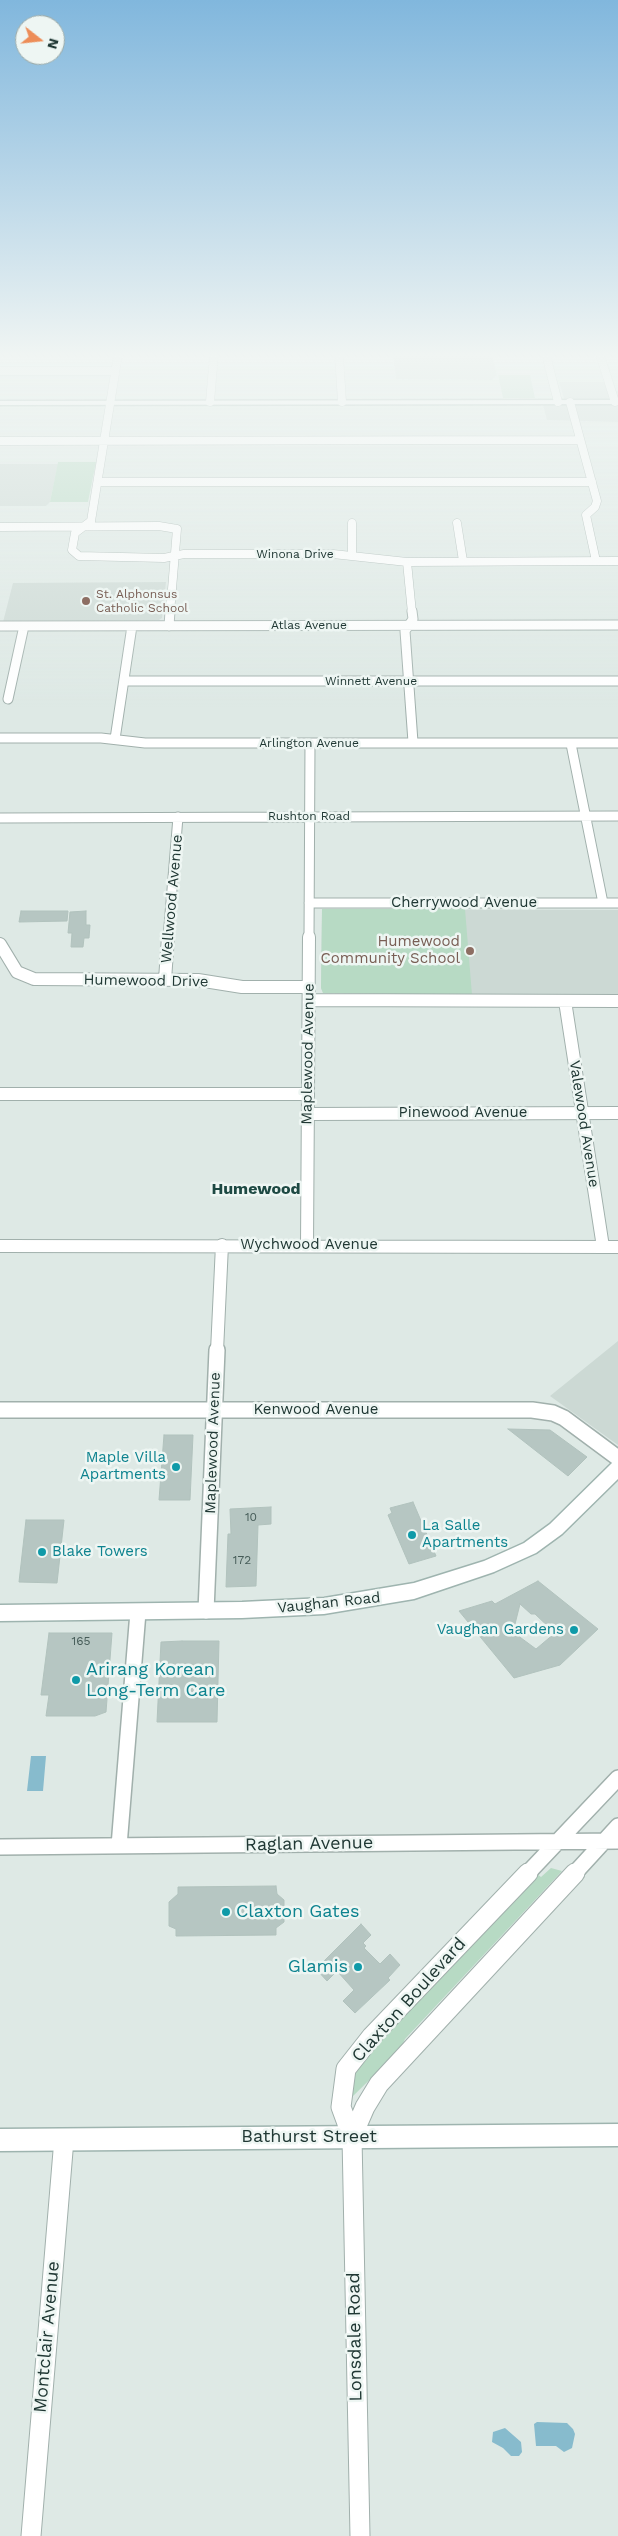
<!DOCTYPE html>
<html>
<head>
<meta charset="utf-8">
<style>
  body { margin:0 }
  #map { position:relative; width:618px; height:2536px; overflow:hidden; background:#dee9e5; font-family:"Work Sans",sans-serif }
  canvas { display:block }
  .north { position:absolute; left:15px; top:15px; width:50px; height:50px; box-sizing:border-box; background:#eef6f3; border:1px solid #9caaa7; border-radius:50%; rotate:106deg; font-size:14px; font-weight:700; line-height:20px; text-align:center; color:#203834 }
  .north::after { content:''; display:block; margin:auto; width:18px; height:22px; background:#ed8d58; clip-path:polygon(50% 0,100% 100%,50% 72%,0 100%) }
</style>
</head>
<body>
<div id="map">
<canvas width="618" height="2536"></canvas>
<div class="north">N</div>
</div>
<script>
const g = document.querySelector('canvas').getContext('2d');
g.lineJoin = 'round';
function paint(path, color) { g.fillStyle = color; g.fill(path, 'evenodd'); }
const shape = rows => new Path2D(rows.map(r => 'M' + r).join(''));
function strokePath(path, color, width, dash) { g.strokeStyle = color; g.lineWidth = width; g.lineCap = dash ? 'butt' : 'round'; g.setLineDash(dash || []); g.stroke(path); }
function label(font, color, halo, rows, align = 'center') {
  g.font = font + ' "Work Sans",sans-serif'; g.lineWidth = 5; g.setLineDash([]); g.textBaseline = 'middle'; g.strokeStyle = halo; g.fillStyle = color; for (const [text, x, y, turn = 0] of rows) {
    g.save(); g.translate(x, y); g.rotate((+turn || 0) * Math.PI / 180); g.textAlign = isNaN(turn) ? turn : align; if (halo) g.strokeText(text, 0, 0); g.fillText(text, 0, 0); g.restore();
  }
}
const built = shape([
  [393,355,492,355,497,375,492,380,396,379],
  [559,382,607,382,610,391,618,391,618,422,547,420,543,405,566,405],
  [0,464,58,464,50,502,46,506,0,506],
  [166,582,162,618,159,620,3,622,13,583],
  [322,909,618,910,618,995,323,993,321,988],
  [618,1341,618,1445,550,1396]
]);
const green = shape([
  [498,375,530,375,535,398,503,398],
  [58,462,96,462,88,502,50,502],
  [322,909,465,909,472,995,323,993,321,988],
  [551,1868,562,1871,405,2039,400,2050,351,2098,351,2075,385,2032,396,2025,537,1874,541,1877]
]);
const water = shape([
  [31,1756,46,1756,43,1791,27,1791],
  [537,2422,567,2423,573,2429,575,2434,572,2448,564,2452,556,2446,536,2446,534,2424],
  [505,2428,521,2442,522,2452,519,2456,511,2456,503,2448,492,2442,493,2432]
]);
const building = shape([
  [21,911,68,911,67,921,19,922,21,911],
  [86,911,86,925,90,925,89,938,84,938,83,947,71,947,72,933,68,933,70,912,86,911],
  [508,1429,550,1430,587,1457,568,1476,508,1429],
  [164,1435,193,1435,190,1500,159,1500,164,1435],
  [413,1502,436,1556,409,1564,388,1515,392,1513,390,1508,413,1502],
  [271,1507,271,1524,258,1525,256,1586,226,1587,228,1534,231,1534,230,1509,271,1507],
  [26,1520,64,1520,57,1583,19,1582,26,1520],
  [538,1581,598,1629,560,1665,514,1678,459,1611,492,1601,495,1604,538,1581],
  [520,1604,531,1614,535,1614,555,1633,536,1649,513,1632,520,1604],
  [49,1633,112,1633,106,1712,95,1716,46,1716,49,1695,41,1695,49,1633],
  [182,1641,219,1641,217,1722,157,1722,161,1642,182,1641],
  [276,1886,277,1894,284,1900,284,1922,276,1928,276,1935,176,1936,176,1929,169,1926,169,1902,178,1894,178,1887,276,1886],
  [361,1924,371,1935,363,1943,366,1946,364,1948,380,1964,390,1954,400,1965,388,1978,390,1980,355,2013,343,2001,354,1990,337,1971,327,1981,316,1969,361,1924]
]);
const streetFar4 = shape([
  [118,355,91,521,75,533,72,550,79,556,164,558,184,554,333,554,407,562,618,561],
  [339,355,342,402],
  [546,355,558,402],
  [600,355,615,402],
  [0,371,115,371],
  [210,402,214,355],
  [570,402,597,501,595,507,586,515,596,561],
  [0,441,580,440],
  [98,482,592,482],
  [352,523,352,554],
  [457,523,463,561],
  [0,527,159,526,177,529,170,613],
  [407,562,412,613]
]);
const streetFar3 = shape([
  [412,611,413,619,405,631,413,742],
  [0,626,618,625],
  [169,626,170,611],
  [125,681,618,681],
  [8,699,24,626],
  [0,738,101,738,145,743,618,743],
  [115,739,132,626],
  [571,744,603,903],
  [0,818,618,816],
  [309,903,618,903],
  [168,938,178,817],
  [309,938,310,743]
]);
const streetFar2 = shape([
  [0,944,17,972,34,979,198,980,242,987,309,987],
  [165,980,168,937],
  [309,1000,618,1001],
  [565,1001,603,1247],
  [0,1094,308,1094],
  [308,1114,618,1113],
  [307,1245,309,937],
  [0,1246,618,1247],
  [217,1351,222,1245]
]);
const streetFar1 = shape([
  [0,1410,532,1410,553,1413,564,1418,618,1458],
  [206,1611,217,1350],
  [119,1846,138,1612],
  [0,1847,618,1841],
  [527,1874,618,1778],
  [574,1874,618,1826]
]);
const street = shape([
  [352,2137,365,2107,379,2084,575,1873],
  [31,2536,64,2139],
  [360,2536,352,2137,341,2107,346,2069,372,2036,528,1873]
]);
const secondary = shape([
  [618,400,618,404,0,405,0,401,618,400],
  [618,1461,618,1479,562,1534,536,1553,494,1572,414,1599,324,1614,242,1618,0,1621,0,1605,242,1602,324,1598,414,1583,484,1561,524,1543,550,1524,612,1463,618,1461],
  [618,2124,618,2146,0,2151,0,2129,618,2124]
]);
const markers = [
  [86,601,5,"#8d6e63"],
  [470,951,5,"#8d6e63"],
  [176,1467,5,"#0f9aa8"],
  [412,1535,5,"#0f9aa8"],
  [42,1552,5,"#0f9aa8"],
  [574,1630,5,"#0f9aa8"],
  [76,1680,5,"#0f9aa8"],
  [226,1912,5,"#0f9aa8"],
  [358,1967,5,"#0f9aa8"]
];
const farStreetnames = [
  ["Winona Drive",295,554],
  ["Atlas Avenue",309,625],
  ["Winnett Avenue",371,681],
  ["Arlington Avenue",309,743],
  ["Rushton Road",309,816]
];
const farEducationnames = [
  ["St. Alphonsus",96,594],
  ["Catholic School",96,608]
];
const numberNames = [
  ["10",251,1517],
  ["172",242,1560],
  ["165",81,1641]
];
const streetNames = [
  ["Wellwood Avenue",172,899,-85],
  ["Cherrywood Avenue",464,903],
  ["Humewood Drive",146,981,1],
  ["Maplewood Avenue",308,1054,-89],
  ["Pinewood Avenue",463,1113],
  ["Valewood Avenue",584,1124,81],
  ["Wychwood Avenue",309,1245],
  ["Kenwood Avenue",316,1410],
  ["Maplewood Avenue",213,1443,-88],
  ["Vaughan Road",329,1603,-6]
];
const educationNames = [
  ["Humewood",460,942],
  ["Community School",460,959]
];
const cultureNames = [
  ["Maple Villa",166,1458],
  ["Apartments",166,1475],
  ["La Salle",422,1526,"left"],
  ["Apartments",422,1543,"left"],
  ["Blake Towers",52,1552,"left"],
  ["Vaughan Gardens",564,1630]
];
const neighbourhoodNames = [
  ["Humewood",256,1189]
];
const nearCulturenames = [
  ["Arirang Korean",86,1670],
  ["Long-Term Care",86,1691],
  ["Claxton Gates",236,1912],
  ["Glamis",348,1967,"right"]
];
const nearStreetnames = [
  ["Raglan Avenue",309,1844,-1],
  ["Claxton Boulevard",409,2000,-48],
  ["Bathurst Street",309,2137],
  ["Montclair Avenue",47,2337,-85],
  ["Lonsdale Road",355,2337,-91]
];
paint(built, '#ccd9d4');
paint(green, '#b7dac4');
paint(water, '#87bbcd');
paint(building, '#b6c6c2');
strokePath(building, '#b1c2bd', 1);
strokePath(streetFar4, '#a1b0ac', 9);
strokePath(streetFar3, '#a1b0ac', 11);
strokePath(streetFar2, '#a1b0ac', 14);
strokePath(streetFar1, '#a1b0ac', 18);
strokePath(street, '#a1b0ac', 21);
strokePath(secondary, '#9eb4af', 3);
strokePath(streetFar4, '#fff', 8);
strokePath(streetFar3, '#fff', 9);
strokePath(streetFar2, '#fff', 12);
strokePath(streetFar1, '#fff', 15);
strokePath(street, '#fff', 19);
paint(secondary, '#fff');
const sky = g.createLinearGradient(0, 0, 0, 710);
sky.addColorStop(0, '#81b7dd');
sky.addColorStop(0.5, '#f0f5f3');
sky.addColorStop(1, '#f0f5f300');
g.fillStyle = sky;
g.fillRect(0, 0, 618, 710);
for (const [x, y, r, color] of markers) { const dot = new Path2D(); dot.arc(x, y, r, 0, 2 * Math.PI); g.fillStyle = color; g.fill(dot); strokePath(dot, '#eef6f3', 2); }
label('12px', '#203834', '#eef6f3', farStreetnames);
label('12px', '#785e54', '#eef6f3', farEducationnames, 'left');
label('12px', '#465c58', null, numberNames);
label('15px', '#203834', '#eef6f3', streetNames);
label('15px', '#785e54', '#eef6f3', educationNames, 'right');
label('15px', '#0d838f', '#eef6f3', cultureNames, 'right');
label('bold 16px', '#1d4943', '#eef6f3', neighbourhoodNames);
label('18px', '#0d838f', '#eef6f3', nearCulturenames, 'left');
label('18px', '#203834', '#eef6f3', nearStreetnames);
</script>
</body>
</html>
